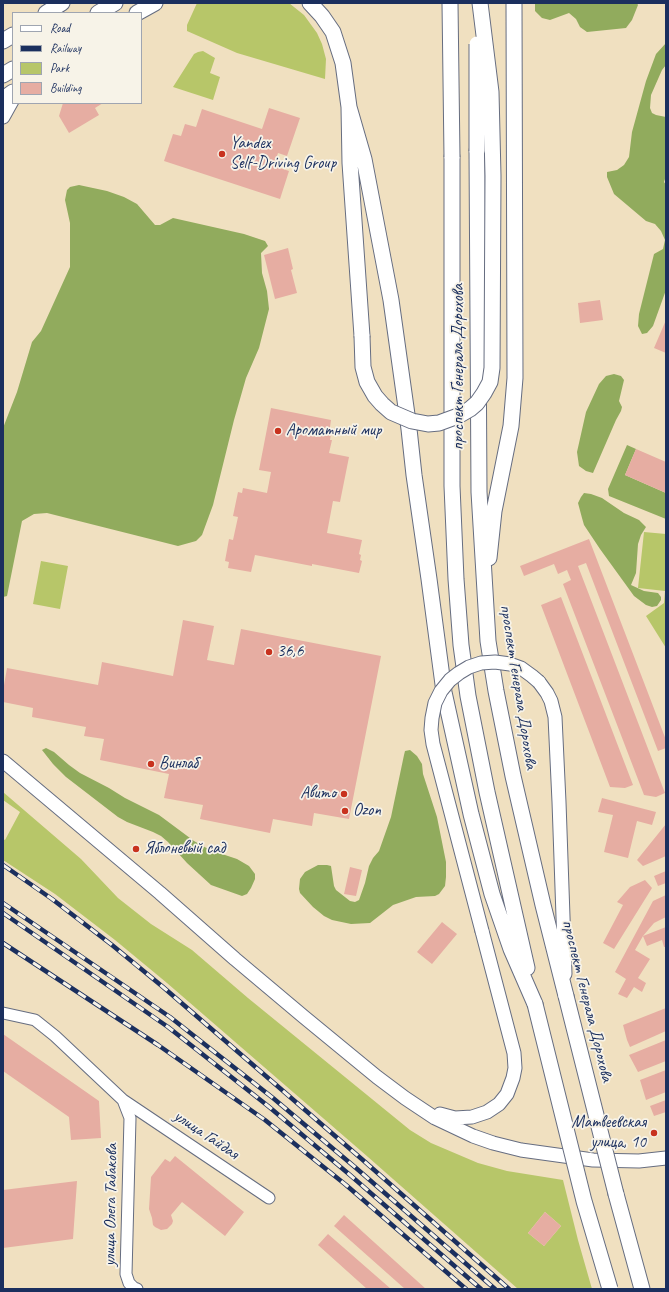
<!DOCTYPE html>
<html>
<head>
<meta charset="utf-8">
<style>
  body { margin:0 }
  #map { position:relative; width:669px; height:1292px; overflow:hidden; background:#f0e0c0; font-family:Caveat,sans-serif }
  canvas { display:block }
  .frame { position:absolute; inset:0; border:4px solid #1b2f5e; pointer-events:none }
  .legend { position:absolute; left:12px; top:12px; width:130px; height:92px; box-sizing:border-box; background:#f7f3e8; border:1px solid #9fa5b1; margin:0; padding:5px 7px; list-style:none; font-size:12px; color:#1b2f5e }
  .legend li { display:flex; align-items:center; gap:8px; height:20px }
  .legend b { width:20px; border:1px solid #9fa5b1 }
</style>
</head>
<body>
<div id="map">
<canvas width="669" height="1292"></canvas>
<div class="frame"></div>
<ul class="legend">
<li><b style="height:5px;background:#fff"></b>Road</li>
<li><b style="height:5px;background:#1b2f5e"></b>Railway</li>
<li><b style="height:11px;background:#b7c669"></b>Park</li>
<li><b style="height:11px;background:#e6ada2"></b>Building</li>
</ul>
</div>
<script>
const g = document.querySelector('canvas').getContext('2d');
g.lineJoin = 'round';
function paint(path, color) { g.fillStyle = color; g.fill(path, 'evenodd'); }
const shape = rows => new Path2D(rows.map(r => 'M' + r).join(''));
function strokePath(path, color, width, dash) { g.strokeStyle = color; g.lineWidth = width; g.lineCap = dash ? 'butt' : 'round'; g.setLineDash(dash || []); g.stroke(path); }
function label(font, color, halo, rows, align = 'center') {
  g.font = font + ' Caveat,sans-serif'; g.lineWidth = 3.5; g.setLineDash([]); g.textBaseline = 'middle'; g.strokeStyle = halo; g.fillStyle = color; for (const [text, x, y, turn = 0] of rows) {
    g.save(); g.translate(x, y); g.rotate((+turn || 0) * Math.PI / 180); g.textAlign = isNaN(turn) ? turn : align; if (halo) g.strokeText(text, 0, 0); g.fillText(text, 0, 0); g.restore();
  }
}
const green = shape([
  [197,3,289,3,304,15,317,33,322,44,326,59,325,79,237,53,187,31,187,25],
  [203,51,215,58,210,73,220,77,213,100,173,87,194,54,198,52],
  [644,532,666,534,666,648,646,616,664,603,665,591,638,588],
  [41,561,68,566,60,609,33,604],
  [3,792,81,859,118,898,151,924,192,950,248,998,410,1130,431,1143,478,1163,507,1171,563,1180,578,1240,592,1289,518,1289,368,1157,167,983,115,940,55,894,3,860,3,839,5,840,20,812,3,800],
  [545,1212,561,1226,544,1246,528,1233]
]);
const forest = shape([
  [535,3,637,3,638,5,632,20,626,28,587,32,580,27,576,19,569,13,550,20,542,18,535,11],
  [666,43,666,65,662,70,651,95,650,108,652,113,656,115,666,117,666,176,664,182,666,185,666,290,653,326,647,333,642,334,638,326,639,314,654,254,663,249,665,240,661,231,655,224,646,221,614,194,607,177,607,172,617,170,624,165,629,157,632,132,646,81,656,54],
  [79,185,107,191,124,197,137,204,155,225,160,225,173,218,244,234,265,241,268,246,261,253,262,273,267,291,269,309,259,348,246,378,234,420,213,505,202,535,196,541,178,546,47,513,34,514,22,521,7,596,3,597,3,428,17,392,32,342,41,331,70,267,70,223,65,200,67,190,70,187],
  [614,374,621,376,624,380,619,401,622,407,621,411,616,420,593,473,586,471,579,466,577,452,586,412,599,384,606,376],
  [627,445,636,449,625,475,666,493,666,519,609,496,608,489],
  [584,493,591,494,602,498,624,513,639,520,646,527,641,535,638,544,636,573,631,585,644,591,658,593,661,597,661,600,657,606,652,607,646,605,634,596,600,549,584,525,582,518,578,503,581,497],
  [46,748,54,752,69,765,80,773,109,788,125,798,159,815,194,841,210,850,237,859,249,866,255,874,255,879,251,888,247,894,242,896,211,885,187,863,168,842,161,836,153,832,127,822,118,817,66,777,53,764,42,750],
  [410,750,417,756,422,764,423,774,437,817,446,862,446,877,445,886,439,894,435,896,416,897,393,905,370,923,351,924,332,920,324,916,313,907,300,893,299,889,300,879,305,872,318,865,327,865,331,866,334,886,336,890,350,901,355,902,359,900,365,883,369,866,373,858,379,851,391,817,404,755,405,751]
]);
const building = shape([
  [63,103,103,103,95,108,99,115,69,133,59,116],
  [269,108,300,118,287,156,278,153,274,166,289,171,280,199,164,161,173,134,181,136,185,124,196,127,202,109,262,129],
  [288,248,293,269,291,270,297,293,275,299,264,255],
  [600,300,603,320,580,323,578,303],
  [666,320,666,353,654,348],
  [271,408,331,420,329,434,331,434,330,440,332,440,329,453,349,457,340,502,333,501,327,533,362,540,359,554,361,555,360,560,362,561,359,573,312,564,312,566,255,555,251,572,228,568,229,562,225,561,229,539,233,540,238,517,233,516,238,492,242,493,243,488,267,493,271,472,259,470],
  [636,449,666,462,666,493,625,475],
  [589,539,666,740,666,748,658,751,586,563,578,566,665,793,656,797,644,795,563,584,571,580,567,570,558,574,554,564,524,576,520,566],
  [561,597,633,785,625,788,610,787,541,605],
  [183,620,214,626,207,660,234,665,241,629,381,656,349,819,314,813,312,826,273,819,270,833,200,819,203,805,164,798,169,774,100,760,104,739,84,736,86,727,32,717,33,708,3,702,3,691,7,668,98,685,102,662,173,676],
  [602,798,656,812,652,825,637,821,628,858,604,852,613,815,598,812],
  [666,824,666,856,643,866,637,860],
  [350,867,362,870,356,896,344,894],
  [666,871,666,883,658,886,654,876],
  [645,880,652,888,614,949,603,943,623,905,617,902,630,887],
  [666,895,666,917,654,923,643,936,635,950,650,959,638,978,646,983,642,992,634,987,627,998,618,994,626,979,615,972,653,901],
  [442,922,457,934,432,964,417,952],
  [666,927,666,947,664,947,662,940,647,946,643,936],
  [666,1008,666,1031,630,1047,627,1040,623,1025],
  [3,1034,99,1101,101,1138,71,1140,69,1117,3,1071],
  [666,1040,666,1061,638,1072,629,1055],
  [666,1070,666,1092,646,1100,640,1080],
  [666,1100,666,1112,654,1116,650,1106],
  [175,1156,244,1212,225,1236,182,1202,171,1215,173,1221,172,1224,167,1229,161,1230,155,1227,153,1225,152,1218,149,1209,151,1177,165,1159,170,1162],
  [77,1181,73,1239,3,1248,3,1190],
  [545,1212,561,1226,544,1246,528,1233],
  [344,1215,426,1289,405,1289,334,1226],
  [328,1234,391,1289,367,1289,318,1245]
]);
const minor = shape([
  [3,1013,35,1020,55,1036,123,1100,130,1118,126,1274,129,1283,134,1288,137,1289],
  [123,1100,269,1198]
]);
const tertiary = shape([
  [3,117,13,99],
  [539,682,547,693,551,701,555,717,559,802,565,974],
  [3,761,160,893,235,959,304,1017,377,1077,405,1098,435,1118,473,1136,493,1143,521,1150,593,1160,639,1161,666,1158],
  [440,1114,455,1118,472,1117,487,1112,499,1104,507,1094,513,1078,515,1068,514,1053,482,931]
]);
const secondary = shape([
  [310,3,322,16,333,32,343,63,349,107,350,163,362,336],
  [46,13,62,3],
  [98,13,115,3],
  [137,13,155,3],
  [3,41,13,35],
  [3,75,13,69],
  [3,99,13,92],
  [349,107,364,159,391,300,409,429,414,475,429,579,444,692,471,814,492,894,511,949,535,1004],
  [477,151,479,492,488,641,496,691,513,776,543,905,566,996],
  [452,157,452,486,456,579,461,645,468,696,487,792,527,968],
  [489,558,494,511,511,426,515,378,514,3],
  [616,1194,642,1289]
]);
const rail = shape([
  [3,865,52,899,112,945,163,987,364,1161,509,1289],
  [3,903,170,1017,273,1098,356,1168,495,1289],
  [3,913,168,1027,268,1106,350,1175,481,1289],
  [3,943,158,1045,265,1120,346,1185,466,1289]
]);
const tertiaryBridge = shape([
  [482,931,433,744,431,730,432,718,435,703,441,691,450,680,459,673,469,667,481,663,495,662,510,664,521,668,532,676,539,682]
]);
const secondaryBridge = shape([
  [450,3,452,157],
  [477,44,477,151],
  [362,336,363,367,367,382,375,396,382,404,391,412,412,421,428,424,439,423,458,416,470,409,477,403,484,393,490,382,492,368,493,176,491,92,480,3],
  [566,996,616,1194],
  [535,1004,584,1201,610,1289]
]);
const markers = [
  [222,154,4,"#c8321e"],
  [278,431,4,"#c8321e"],
  [269,652,4,"#c8321e"],
  [151,764,4,"#c8321e"],
  [344,794,4,"#c8321e"],
  [345,811,4,"#c8321e"],
  [136,849,4,"#c8321e"],
  [654,1133,4,"#c8321e"]
];
const poiNames = [
  ["Yandex",230,144],
  ["Self-Driving Group",230,164],
  ["Ароматный мир",286,431],
  ["36,6",277,652],
  ["Винлаб",159,764],
  ["Авито",336,794,"right"],
  ["Ozon",353,811],
  ["Яблоневый сад",144,849],
  ["Матвеевская",646,1123,"right"],
  ["улица, 10",646,1143,"right"]
];
const streetNames = [
  ["проспект Генерала Дорохова",459,367,-90],
  ["проспект Генерала Дорохова",518,687,81],
  ["проспект Генерала Дорохова",587,1001,76],
  ["улица Гайдая",206,1135,34],
  ["улица Олега Табакова",111,1205,-89]
];
paint(green, '#b7c669');
paint(forest, '#91ab5d');
paint(building, '#e6ada2');
strokePath(minor, '#666d80', 13);
strokePath(tertiary, '#666d80', 15);
strokePath(secondary, '#666d80', 17);
strokePath(minor, '#fff', 11);
strokePath(tertiary, '#fff', 13);
strokePath(secondary, '#fff', 15);
strokePath(rail, '#1b2f5e', 4.5);
strokePath(rail, '#f7f3e8', 3, [9]);
strokePath(tertiaryBridge, '#666d80', 15, []);
strokePath(secondaryBridge, '#666d80', 17, []);
strokePath(tertiaryBridge, '#fff', 13);
strokePath(secondaryBridge, '#fff', 15);
for (const [x, y, r, color] of markers) { const dot = new Path2D(); dot.arc(x, y, r, 0, 2 * Math.PI); g.fillStyle = color; g.fill(dot); strokePath(dot, '#f7f3e8', 1.5); }
label('17px', '#1b2f5e', '#f7f3e8', poiNames, 'left');
label('17px', '#1b2f5e', '#f7f3e8', streetNames);
</script>
</body>
</html>
